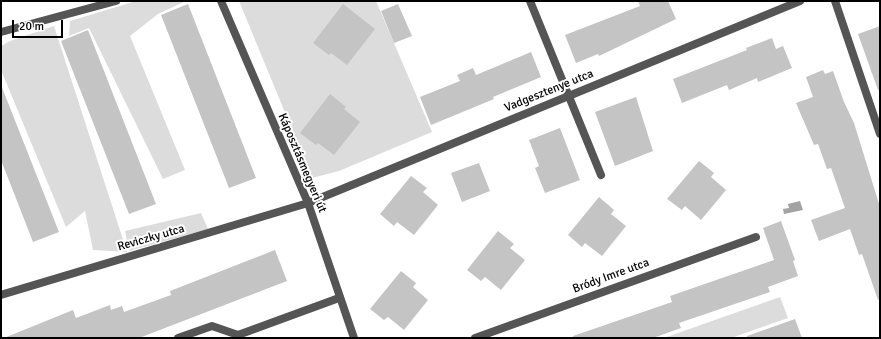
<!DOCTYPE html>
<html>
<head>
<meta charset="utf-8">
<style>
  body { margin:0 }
  #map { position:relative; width:881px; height:339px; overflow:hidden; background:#fff; font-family:Signika,sans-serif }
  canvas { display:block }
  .frame { position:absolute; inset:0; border:2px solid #000; pointer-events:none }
  .scale { position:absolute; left:12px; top:20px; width:51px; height:18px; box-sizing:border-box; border:2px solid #000; border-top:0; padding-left:5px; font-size:12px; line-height:14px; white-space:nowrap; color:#000; -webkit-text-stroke:3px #fff; paint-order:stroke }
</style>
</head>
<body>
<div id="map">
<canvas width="881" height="339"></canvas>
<div class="frame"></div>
<div class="scale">20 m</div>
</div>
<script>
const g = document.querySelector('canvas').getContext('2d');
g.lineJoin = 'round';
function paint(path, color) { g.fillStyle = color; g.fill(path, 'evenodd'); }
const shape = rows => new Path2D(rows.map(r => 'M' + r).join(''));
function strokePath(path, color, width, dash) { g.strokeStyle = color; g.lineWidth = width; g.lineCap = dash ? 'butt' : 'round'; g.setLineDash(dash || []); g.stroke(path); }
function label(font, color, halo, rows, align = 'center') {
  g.font = font + ' Signika,sans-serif'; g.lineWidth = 4; g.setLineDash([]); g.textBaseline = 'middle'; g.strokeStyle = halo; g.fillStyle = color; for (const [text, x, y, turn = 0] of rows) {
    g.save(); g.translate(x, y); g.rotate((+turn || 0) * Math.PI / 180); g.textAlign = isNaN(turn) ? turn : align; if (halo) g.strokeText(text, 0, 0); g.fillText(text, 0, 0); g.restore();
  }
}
const green = shape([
  [136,1,186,1,158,14,130,36,185,170,163,179,89,28,69,36,70,21],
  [239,1,376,1,432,132,339,171,312,178],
  [54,26,127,252,93,250,85,211,66,227,1,70,1,46,10,41],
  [201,213,208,229,129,251,125,231],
  [780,297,788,318,731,338,664,338]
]);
const water = shape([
  [800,201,803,210,784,214,783,209,789,208,788,204]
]);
const building = shape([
  [638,1,668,1,676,19,599,56,598,54,576,63,565,35,640,6],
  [188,4,256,178,229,188,161,15],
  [343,4,375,29,347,65,331,53,329,55,313,43],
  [398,4,412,36,394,43,381,11],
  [880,26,880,90,878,90,858,34],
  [88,30,156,204,129,214,61,41],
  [772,38,776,49,783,46,792,68,758,82,757,78,729,90,727,85,682,103,673,79,747,50,746,48],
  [531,52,541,77,493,97,494,99,431,125,420,97,460,81,457,75,473,68,476,75],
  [823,70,825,74,833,71,844,102,854,123,880,207,880,299,878,300,862,254,859,255,850,229,819,241,811,220,845,208,831,168,827,169,818,144,814,145,796,103,813,97,806,77],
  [1,85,59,232,33,242,1,160],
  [330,94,346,107,344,109,360,122,334,155,318,143,316,145,300,133],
  [636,97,653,151,615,166,595,112],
  [560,128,580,180,545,193,535,168,539,166,529,140],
  [699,161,714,173,711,177,726,190,701,220,685,206,682,210,667,199],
  [479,163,490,191,462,202,451,173],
  [411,176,427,188,423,192,438,205,414,235,397,222,394,226,380,214],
  [599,197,614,210,611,214,626,226,602,256,585,243,582,247,568,235],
  [781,221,795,260,793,261,798,276,768,287,770,292,679,323,681,328,653,338,573,338,573,336,672,302,670,296,774,260,763,228],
  [498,231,514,244,510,248,525,260,501,290,485,277,481,281,467,270],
  [275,250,287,281,139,338,4,338,73,310,76,318,110,305,111,310,122,306,124,312,171,295,170,291],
  [401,271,416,283,413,287,428,300,404,330,388,317,384,320,370,309],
  [795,319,802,338,747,338,747,336]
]);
const service = shape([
  [178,338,212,326,238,335,339,298]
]);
const minor = shape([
  [221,1,308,203,354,338],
  [530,1,601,175],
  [835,1,880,134],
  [1,32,116,1],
  [1,295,308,203,800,1],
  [475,338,756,237]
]);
const streetNames = [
  ["Vadgesztenye utca",549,91,-22],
  ["Káposztásmegyeri út",302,163,67],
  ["Reviczky utca",151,238,-16],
  ["Bródy Imre utca",611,276,-20]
];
paint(green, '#dcdcdc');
paint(water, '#a3a3a3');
paint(building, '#c4c4c4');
strokePath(service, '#555', 8);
strokePath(minor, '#555', 8);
label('12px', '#000', '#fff', streetNames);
</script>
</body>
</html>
